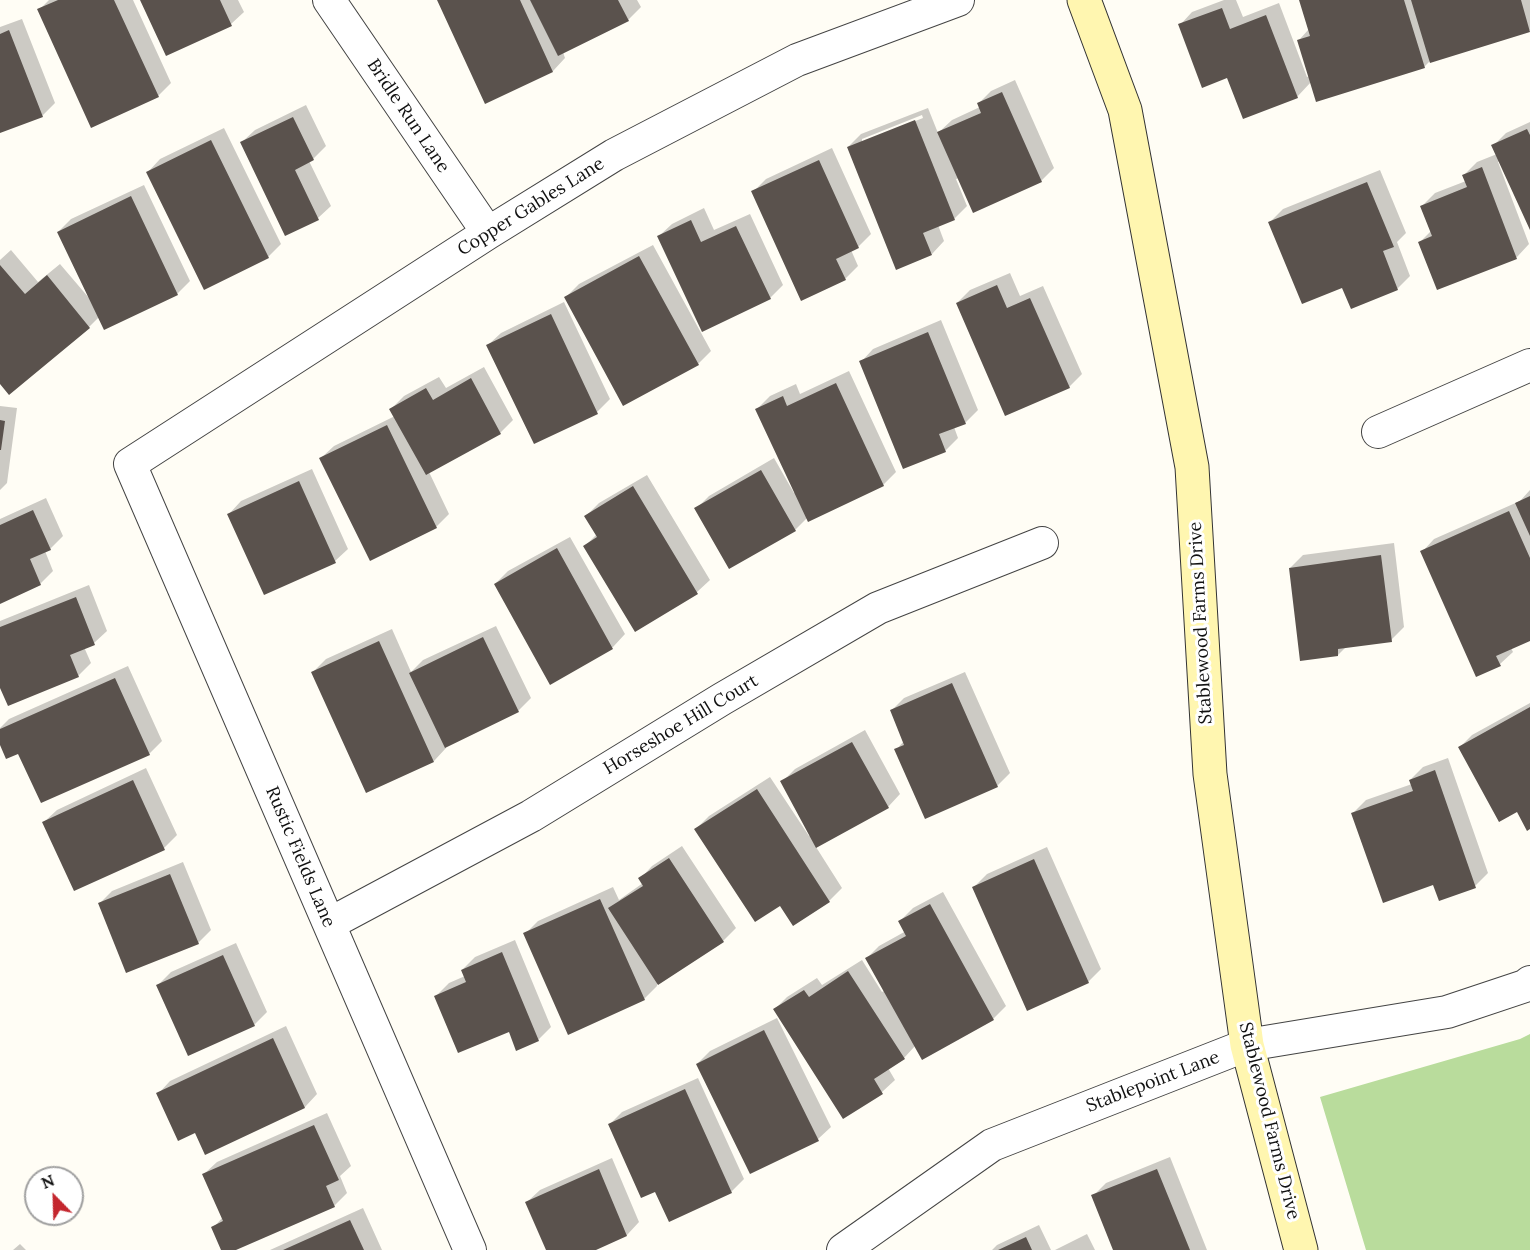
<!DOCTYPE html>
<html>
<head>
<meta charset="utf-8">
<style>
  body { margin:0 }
  #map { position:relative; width:1530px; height:1250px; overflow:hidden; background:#fffdf5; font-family:Lora,serif }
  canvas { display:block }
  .north { position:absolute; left:24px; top:1166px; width:60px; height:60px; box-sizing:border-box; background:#fff; border:2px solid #a0a0a0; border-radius:50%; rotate:337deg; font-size:16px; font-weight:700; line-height:24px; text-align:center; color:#111 }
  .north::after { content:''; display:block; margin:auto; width:21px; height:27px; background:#c4262e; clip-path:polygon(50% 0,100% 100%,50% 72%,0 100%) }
</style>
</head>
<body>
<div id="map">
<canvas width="1530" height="1250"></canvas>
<div class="north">N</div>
</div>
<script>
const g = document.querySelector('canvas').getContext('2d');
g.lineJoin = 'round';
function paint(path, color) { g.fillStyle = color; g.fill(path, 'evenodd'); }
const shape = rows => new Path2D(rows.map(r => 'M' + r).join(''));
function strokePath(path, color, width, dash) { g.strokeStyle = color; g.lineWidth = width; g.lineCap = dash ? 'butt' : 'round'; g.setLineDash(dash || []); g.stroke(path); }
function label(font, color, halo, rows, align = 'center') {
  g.font = font + ' Lora,serif'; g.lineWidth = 6; g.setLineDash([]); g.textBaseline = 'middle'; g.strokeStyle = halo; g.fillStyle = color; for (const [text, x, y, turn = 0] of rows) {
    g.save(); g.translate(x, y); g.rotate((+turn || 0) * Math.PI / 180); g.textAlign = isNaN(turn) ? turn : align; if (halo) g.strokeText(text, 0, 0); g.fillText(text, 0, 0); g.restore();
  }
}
const forest = shape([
  [1530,1034,1530,1250,1366,1250,1320,1097,1520,1039]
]);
const shadow = shape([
  [49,0,133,0,171,83,158,96,39,10],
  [141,0,238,0,244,12,231,24],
  [439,0,637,0,641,7,628,20,563,52,565,58,553,71,486,102],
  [1224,0,1236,0,1243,17,1279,3,1307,77,1310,76,1299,40,1309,29,1301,0,1530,0,1530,30,1431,60,1424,67,1311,82,1297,97,1228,76,1180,25,1192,12],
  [22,19,55,103,42,116,0,132,0,27],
  [1015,80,1054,168,1041,181,959,178,956,179,967,206,954,219,938,225,944,241,932,254,848,147,861,134,928,108,938,133,952,120,980,107,978,104,991,91],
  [922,115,923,118,862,142,862,139],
  [306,105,326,146,313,159,309,161,331,206,318,218,242,142,255,130],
  [1530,122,1530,227,1500,161,1498,162,1529,244,1517,257,1438,288,1420,242,1432,230,1422,206,1435,193,1466,181,1464,175,1477,162,1497,154,1493,146,1506,133],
  [224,128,281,244,268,257,148,172,160,159],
  [832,148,871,234,858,247,851,250,858,266,845,279,753,192,766,179],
  [1380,170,1406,233,1397,242,1410,276,1397,289,1343,286,1270,222,1283,209],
  [144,185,190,281,177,294,99,317,89,327,9,393,0,382,0,260,11,250,38,282,60,264,89,298,58,232,71,219],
  [704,208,714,230,750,214,783,285,770,298,659,236,672,224],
  [653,245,711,351,698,364,566,297,579,284],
  [1010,273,1020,296,1043,286,1082,374,1069,387,957,303,970,290],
  [564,302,610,399,597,412,488,345,501,333],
  [941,320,978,410,965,423,954,427,958,438,945,451,861,362,873,349],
  [484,367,513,420,500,433,429,472,449,514,436,527,321,458,334,446,395,416,391,409,404,396,439,377,446,388],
  [849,371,896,472,883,485,808,517,795,530,696,509,709,496,774,458,794,493,796,492,757,409,770,396,796,384,800,394],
  [0,406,17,408,7,483,0,490],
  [312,469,348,549,335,561,265,593,229,514,241,501],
  [647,475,710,580,697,592,636,630,585,546,597,534,586,516,599,503],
  [1530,490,1530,640,1511,648,1513,652,1500,664,1422,552,1434,539,1520,501],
  [46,498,63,536,50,549,45,551,53,571,40,584,0,602,0,519],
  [570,537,625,634,613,647,551,683,495,584,508,571],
  [1394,543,1404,627,1391,640,1346,647,1338,655,1290,568,1303,555],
  [89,585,107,631,94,643,84,647,91,663,78,676,0,684,0,621],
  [496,626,531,698,518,711,446,746,446,748,434,761,313,672,326,659,392,629,411,672,423,660],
  [128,666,162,741,149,754,19,752,0,741,0,728,9,719],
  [965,672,1010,773,997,786,896,750,904,741,891,711,904,698],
  [1530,703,1530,828,1518,810,1460,747,1472,735],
  [865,730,900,794,888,807,816,847,842,888,829,901,793,924,780,904,696,829,709,816,770,777,809,836,811,835,782,782,795,769],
  [1448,758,1488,873,1475,886,1434,883,1353,813,1366,800,1412,784,1410,780,1423,767],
  [146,768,177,835,164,848,44,822,57,810],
  [682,846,736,928,723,941,657,984,657,986,644,999,569,1033,525,934,538,921,613,887,619,900,643,883,640,879,652,866],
  [1047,847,1101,969,1088,982,974,887,987,874],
  [183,862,211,930,198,943,99,904,112,891],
  [943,892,1006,1006,993,1019,915,1046,904,1058,888,1068,895,1080,882,1092,844,1117,775,1009,787,997,817,978,822,985,862,960,882,992,884,991,867,958,879,946,906,931,900,921,913,908],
  [515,940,551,1027,538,1040,510,1030,436,996,449,983,465,976,462,970,475,957],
  [236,943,267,1012,254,1025,158,985,171,972],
  [777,1018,831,1127,818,1139,697,1064,710,1051],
  [286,1026,317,1094,305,1107,206,1153,196,1131,158,1094,170,1081],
  [698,1078,744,1179,731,1192,655,1190,609,1125,622,1112],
  [327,1113,351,1166,340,1176,347,1193,334,1206,233,1250,222,1250,213,1228,223,1217,204,1174,217,1162],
  [1170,1157,1207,1250,1115,1250,1093,1196,1106,1183],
  [612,1158,639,1222,627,1235,592,1250,548,1250,527,1202,540,1190],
  [363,1208,382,1250,270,1250],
  [1039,1225,1051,1250,992,1250,997,1245],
  [1087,1234,1095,1250,1055,1250],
  [20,1244,26,1250,13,1250]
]);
const building = shape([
  [58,0,114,0,159,97,91,128,37,9],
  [140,0,220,0,232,26,166,56],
  [437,0,520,0,553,72,485,104],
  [530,0,618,0,629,21,558,56],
  [1299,0,1404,0,1425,68,1316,102,1297,40,1310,36],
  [1411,0,1521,0,1530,32,1430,63],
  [1222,8,1230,29,1266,15,1298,98,1243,119,1227,78,1202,88,1178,24],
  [9,30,43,117,0,133,0,34],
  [1002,92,1042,182,973,213,937,132,981,113,977,103],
  [293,117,314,160,295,170,319,220,285,236,240,142],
  [915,120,955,220,923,233,932,255,896,270,847,147],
  [1527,129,1530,135,1530,230,1491,145],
  [211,140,269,258,204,290,146,172],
  [819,160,859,248,836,259,846,280,801,301,751,191],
  [1482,167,1517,259,1437,290,1418,242,1432,236,1420,206,1467,187,1462,175],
  [1367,182,1394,247,1383,251,1398,290,1351,309,1342,288,1302,304,1268,222],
  [131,196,178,295,104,330,57,232],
  [691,220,701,242,736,226,771,299,702,332,657,236],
  [639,256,699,365,623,406,564,297],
  [0,265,25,294,47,275,90,328,9,395,0,384],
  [997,285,1007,308,1030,298,1070,388,1005,416,956,303],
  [551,314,598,414,534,444,486,345],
  [928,332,966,424,939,434,946,452,903,469,859,361],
  [471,378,501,434,426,475,389,409,426,388,433,400],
  [836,383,884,486,808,522,755,409,783,396,787,406],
  [0,420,5,421,1,450,0,450],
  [387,425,437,528,370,561,319,458],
  [761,470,796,531,729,569,694,508],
  [299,481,336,563,264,595,227,514],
  [633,486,698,594,635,632,583,546,597,537,584,516],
  [1530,496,1530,536,1515,503],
  [33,510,51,550,30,559,41,585,0,604,0,525],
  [1509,511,1530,558,1530,641,1496,656,1501,666,1476,677,1420,551],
  [557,548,613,649,550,685,494,584],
  [1381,555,1392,642,1338,649,1338,656,1300,661,1289,568],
  [76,597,95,645,70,655,79,677,8,706,0,688,0,627],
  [483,637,519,712,445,748,409,673],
  [379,641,434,762,366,793,311,672],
  [115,678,150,755,41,803,18,754,6,759,0,745,0,729],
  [952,683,998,787,925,819,894,749,904,745,890,710],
  [1530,707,1530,829,1527,831,1517,812,1499,822,1458,747],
  [852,742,889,808,816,848,780,781],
  [1435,770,1476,888,1439,901,1433,885,1383,903,1351,813,1413,791,1409,780],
  [133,780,165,850,74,891,42,822],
  [757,789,830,902,793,926,780,906,755,922,694,829],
  [669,858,724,942,658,985,608,908,643,886,638,878],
  [1034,859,1089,983,1027,1011,972,887],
  [170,874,199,944,126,973,98,903],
  [600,899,645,1000,568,1035,523,933],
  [930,904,994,1020,922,1060,865,958,906,936,898,921],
  [502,952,539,1041,516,1051,509,1032,458,1053,434,996,466,982,461,970],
  [223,955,255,1026,188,1056,156,985],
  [848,971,905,1059,874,1079,883,1094,843,1119,773,1009,804,990,809,997],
  [764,1030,819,1141,750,1174,696,1064],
  [273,1038,305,1108,205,1155,195,1133,178,1141,156,1093],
  [685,1089,732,1193,669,1222,655,1192,641,1198,608,1124],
  [314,1125,339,1180,326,1186,335,1207,236,1250,221,1250,211,1227,223,1221,202,1174],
  [599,1169,627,1236,596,1250,546,1250,525,1202],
  [1157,1169,1190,1250,1113,1250,1091,1195],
  [350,1220,364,1250,283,1250],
  [1026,1237,1032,1250,998,1250]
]);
const street = shape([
  [329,0,488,233],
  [1378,432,1530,365],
  [329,924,531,816,722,699,878,608,1042,543],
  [470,1250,130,464,488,233,614,155,797,60,958,0],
  [843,1250,992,1145,1247,1045,1447,1012,1525,986,1530,982]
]);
const secondary = shape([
  [1084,0,1125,110,1192,467,1210,774,1247,1045,1301,1250]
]);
const streetNames = [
  ["Bridle Run Lane",408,116,56],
  ["Copper Gables Lane",531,207,-32],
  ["Stablewood Farms Drive",1201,623,-93],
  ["Horseshoe Hill Court",681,725,-31],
  ["Rustic Fields Lane",300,857,67],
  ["Stablepoint Lane",1153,1082,-21],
  ["Stablewood Farms Drive",1269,1121,76]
];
paint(forest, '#b9dc9c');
paint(shadow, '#0003');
paint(building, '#5a524d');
strokePath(street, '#444', 34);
strokePath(secondary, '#333', 35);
strokePath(street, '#fff', 32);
strokePath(secondary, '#fff6b0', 33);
label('18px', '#111', '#fff', streetNames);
</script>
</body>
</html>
